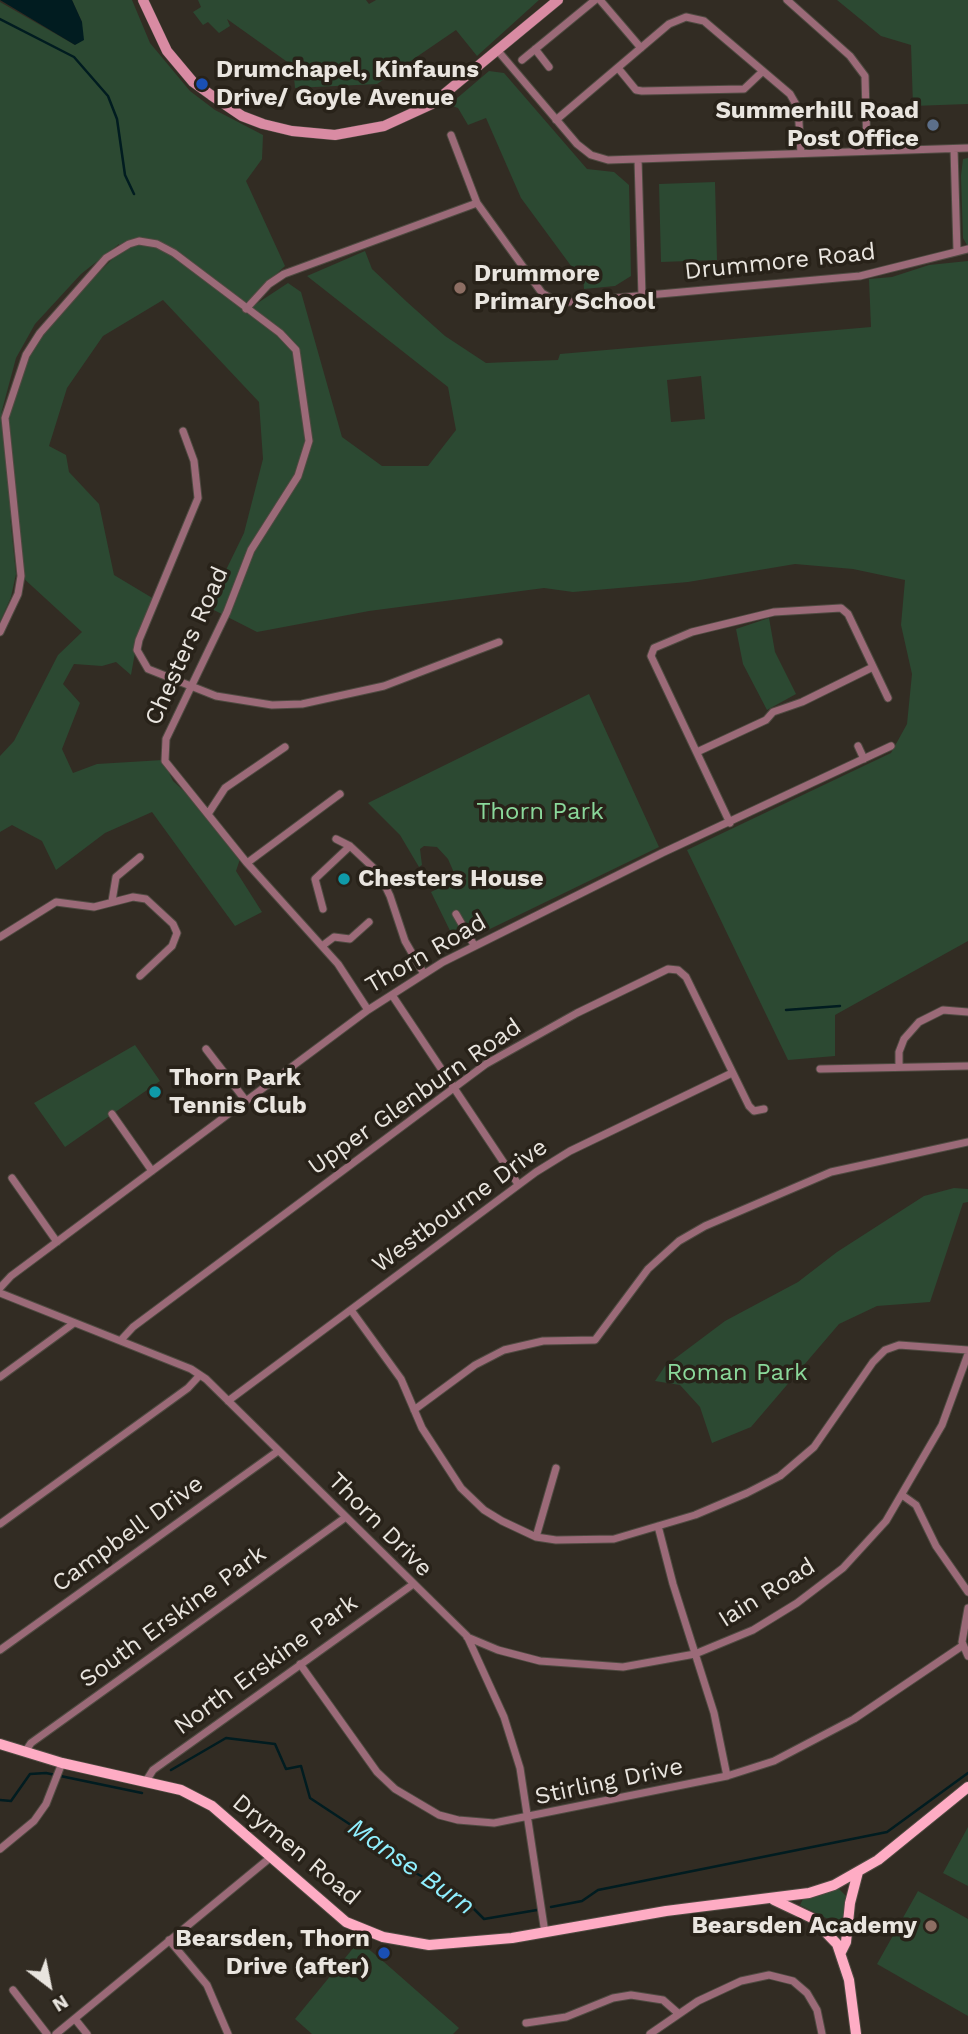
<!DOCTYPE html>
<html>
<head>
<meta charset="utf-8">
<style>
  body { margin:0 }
  #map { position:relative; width:968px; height:2034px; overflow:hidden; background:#322c23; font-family:"Work Sans",sans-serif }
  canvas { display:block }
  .north { position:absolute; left:14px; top:1950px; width:70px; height:70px; -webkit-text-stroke:5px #282219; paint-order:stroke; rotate:148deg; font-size:19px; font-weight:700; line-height:28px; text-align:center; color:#e9e5df }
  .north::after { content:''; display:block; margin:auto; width:24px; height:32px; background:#e9e5df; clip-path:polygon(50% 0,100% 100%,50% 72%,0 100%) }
</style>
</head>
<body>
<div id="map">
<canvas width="968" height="2034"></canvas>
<div class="north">N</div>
</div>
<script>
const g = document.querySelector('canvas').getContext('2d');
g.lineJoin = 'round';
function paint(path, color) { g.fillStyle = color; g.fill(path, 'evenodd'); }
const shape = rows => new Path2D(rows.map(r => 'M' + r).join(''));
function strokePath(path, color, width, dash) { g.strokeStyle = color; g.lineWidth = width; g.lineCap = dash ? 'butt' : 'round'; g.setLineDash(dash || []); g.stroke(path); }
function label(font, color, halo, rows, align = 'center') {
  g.font = font + ' "Work Sans",sans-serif'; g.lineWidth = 7; g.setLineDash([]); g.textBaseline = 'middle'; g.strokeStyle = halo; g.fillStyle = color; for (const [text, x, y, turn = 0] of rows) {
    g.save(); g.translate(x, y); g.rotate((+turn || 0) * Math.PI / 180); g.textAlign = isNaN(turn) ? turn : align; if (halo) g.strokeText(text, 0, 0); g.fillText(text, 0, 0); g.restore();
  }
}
const green = shape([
  [72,0,132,0,150,43,190,91,215,110,263,135,262,159,246,181,285,266,248,301,250,308,288,283,301,292,342,437,382,466,428,466,456,430,448,387,307,276,365,251,372,269,407,302,445,336,486,363,558,360,560,354,871,327,869,279,892,277,929,265,968,261,968,941,835,1015,835,1056,788,1060,687,850,891,753,907,724,912,674,901,625,905,580,853,569,795,564,688,582,573,592,544,588,369,611,257,632,208,607,244,533,263,459,259,402,163,300,103,336,67,388,49,446,66,455,69,472,99,504,114,575,154,599,136,647,131,675,116,662,102,666,74,664,63,684,80,703,62,749,73,773,97,764,163,760,173,781,200,806,241,856,236,871,262,912,235,926,152,812,105,833,56,870,42,841,12,825,0,832,0,756,14,741,58,655,82,632,21,576,10,516,16,574,11,597,0,622,0,2,75,45,82,22],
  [119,244,119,252,40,333,1,414,16,358,35,324,81,274],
  [701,376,705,419,671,422,667,380],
  [198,0,366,0,369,4,376,0,539,0,477,56,456,30,377,84,295,88,293,66,227,19,230,26,219,33,208,22,203,25,193,12,201,7],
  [837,0,968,0,968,104,913,106,911,45,881,36],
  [489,71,504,73,587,169,614,172,629,185,631,276,615,286,584,289,583,276,577,274,521,198,486,118,468,125,458,108,449,105],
  [968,158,968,245,967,245,963,238,961,176,963,159],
  [715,182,717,260,661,262,659,184],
  [769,618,775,652,796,694,767,710,743,664,736,629],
  [589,694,659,847,457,945,431,892,445,885,443,881,455,875,448,859,437,847,424,846,420,849,422,865,419,867,400,835,368,803],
  [135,1045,160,1081,65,1147,34,1103],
  [954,1188,968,1189,968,1202,963,1203,930,1302,877,1306,839,1324,751,1427,712,1443,700,1407,680,1385,655,1381,665,1366,725,1321,798,1282,837,1252,924,1196],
  [968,1827,968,1886,943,1873],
  [838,1888,846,1896,843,1917,836,1923,800,1905,803,1899],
  [918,1891,968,1919,968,2016,877,1964],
  [359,1941,384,1962,459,2028,453,2034,312,2034,295,2019]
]);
const water = shape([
  [0,0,72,0,82,22,84,40,75,45]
]);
const stream = shape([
  [0,19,74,57,108,96,117,119,125,175,134,194],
  [786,1010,840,1006],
  [171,1770,226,1738,275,1744,286,1769,301,1766,310,1798,363,1833,384,1855,467,1902,484,1919,537,1910],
  [0,1800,11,1801,30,1774,46,1773,142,1793],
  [551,1907,582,1901,598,1890,887,1832,968,1773]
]);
const street = shape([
  [600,0,641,48],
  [787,0,850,56,865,76,867,149],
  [535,49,549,67],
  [498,51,577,144,591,155,608,160,968,148],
  [522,60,595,0],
  [618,68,636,90,642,91,744,89,762,72],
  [556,120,669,24,686,17,704,21,790,94,798,108,801,153],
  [451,135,477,203,542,293,559,303,860,276,968,249],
  [954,149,957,250],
  [638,159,642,296],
  [246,309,269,284,284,274,477,203],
  [183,431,194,461,198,498,139,640,137,650,148,669,216,696,272,705,302,704,384,686,499,642],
  [0,632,18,594,21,576,5,418,26,355,40,333,106,258,129,244,139,241,157,244,174,253,280,333,296,350,309,441,298,476,251,550,227,612,166,739,165,761,247,863,338,964,368,1010],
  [858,746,864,759],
  [697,752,766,720,773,712,802,702,873,667],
  [208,814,225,788,285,747],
  [730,823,651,656,654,648,692,632,774,612,841,608,848,614,888,698],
  [336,839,350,846],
  [247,863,340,794],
  [112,901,116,877,140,857],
  [323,909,315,879,350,846,379,873,390,896,405,941,424,974],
  [456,914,474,945],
  [0,937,56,902,94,907,133,897,146,899,173,924,177,933,172,946,140,976],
  [322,946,334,937,350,939,369,922],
  [392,995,518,1184],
  [206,1049,246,1101],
  [899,1067,899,1052,904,1039,919,1022,943,1010,968,1012],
  [820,1069,968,1066],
  [112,1114,152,1171],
  [12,1178,57,1242],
  [0,1288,11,1276,368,1010,443,962,662,853,891,746],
  [0,1293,191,1369,206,1379,467,1636,504,1717,520,1768,545,1933],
  [351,1310,401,1379,422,1428,461,1488,484,1510,502,1521,536,1537,556,1540,614,1539,695,1515,747,1493,780,1476,814,1447,873,1362,885,1350,899,1345,968,1350],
  [121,1340,133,1327,486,1064,577,1013,668,969,678,970,686,977,749,1106,754,1111,764,1109],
  [0,1377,74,1323],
  [228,1401,536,1172,570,1151,732,1073],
  [414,1410,475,1365,504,1350,543,1341,595,1340,648,1269,679,1241,705,1226,831,1172,968,1142],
  [902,1495,916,1505,936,1546,968,1592],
  [0,1524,188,1388,200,1375],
  [658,1526,673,1584,714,1713,727,1776],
  [536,1537,556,1468],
  [968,1608,962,1642,968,1656],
  [467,1637,498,1650,540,1661,623,1667,695,1654,753,1630,797,1603,843,1568,886,1521,942,1425,968,1354],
  [0,1650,278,1451],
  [300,1664,377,1772,395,1789,439,1815,458,1820,494,1823,727,1776,774,1761,854,1719,962,1646],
  [25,1752,31,1743,346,1517],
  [146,1781,153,1770,412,1585],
  [0,1849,34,1821,46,1804,62,1763],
  [169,1940,207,1985,228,2034],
  [13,1990,47,2034],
  [75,2019,87,2034],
  [526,2023,566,2017,613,1998,631,1995,663,2000,679,2014],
  [56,2034,271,1857],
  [650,2034,698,2001,741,1981,769,1975,793,1981,807,1993,817,2010,822,2034]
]);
const secondary = shape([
  [143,0,167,51,193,82,211,95,242,116,263,124,292,131,335,135,384,126,432,104,558,0]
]);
const primary = shape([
  [0,1744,62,1763,181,1790,212,1806,346,1922,383,1937,429,1945,512,1938,666,1911,809,1893,834,1885,878,1860,968,1787],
  [774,1900,812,1918,837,1944,849,1980,856,2034],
  [841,1952,846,1942,850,1903,858,1872]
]);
const markers = [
  [202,84,7,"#1a4fb4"],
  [933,125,7,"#5c6f8a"],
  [460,288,7,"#8d6e63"],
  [344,879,7,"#0f9aa8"],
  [155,1092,7,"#0f9aa8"],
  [931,1926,7,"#8d6e63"],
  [384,1953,7,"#1a4fb4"]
];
const poiNames = [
  ["Drumchapel, Kinfauns",216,70],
  ["Drive/ Goyle Avenue",216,98],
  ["Summerhill Road",919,111,"right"],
  ["Post Office",919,139,"right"],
  ["Drummore",474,274],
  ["Primary School",474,302],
  ["Chesters House",358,879],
  ["Thorn Park",169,1078],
  ["Tennis Club",169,1106],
  ["Bearsden Academy",917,1926,"right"],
  ["Bearsden, Thorn",370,1939,"right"],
  ["Drive (after)",370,1967,"right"]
];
const streetNames = [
  ["Drummore Road",780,262,-6],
  ["Chesters Road",187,646,-66],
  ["Thorn Road",426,954,-30],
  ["Upper Glenburn Road",415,1097,-35],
  ["Westbourne Drive",460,1206,-36],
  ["Thorn Drive",380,1525,45],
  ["Campbell Drive",128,1534,-36],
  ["Iain Road",767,1593,-32],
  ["South Erskine Park",173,1617,-36],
  ["North Erskine Park",266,1665,-36],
  ["Stirling Drive",609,1782,-12],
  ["Drymen Road",296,1850,40]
];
const parkNames = [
  ["Thorn Park",540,812],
  ["Roman Park",737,1373]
];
const waterNames = [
  ["Manse Burn",411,1867,35]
];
paint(green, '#2c4932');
paint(water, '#011c20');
strokePath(stream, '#011c20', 2.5);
strokePath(street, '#4f4a41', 9);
strokePath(secondary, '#4f4a41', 11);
strokePath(primary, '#4f4a41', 12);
strokePath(street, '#9b6a78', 7);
strokePath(secondary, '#d98ba3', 10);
strokePath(primary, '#feacc4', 10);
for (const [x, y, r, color] of markers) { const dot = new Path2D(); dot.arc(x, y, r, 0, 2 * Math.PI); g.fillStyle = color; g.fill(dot); strokePath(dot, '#282219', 2.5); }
label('bold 24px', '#e9e5df', '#282219', poiNames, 'left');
label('24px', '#e9e5df', '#282219', streetNames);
label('24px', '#8ad89a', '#282219', parkNames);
label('italic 26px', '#90f0ff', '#282219', waterNames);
</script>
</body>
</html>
